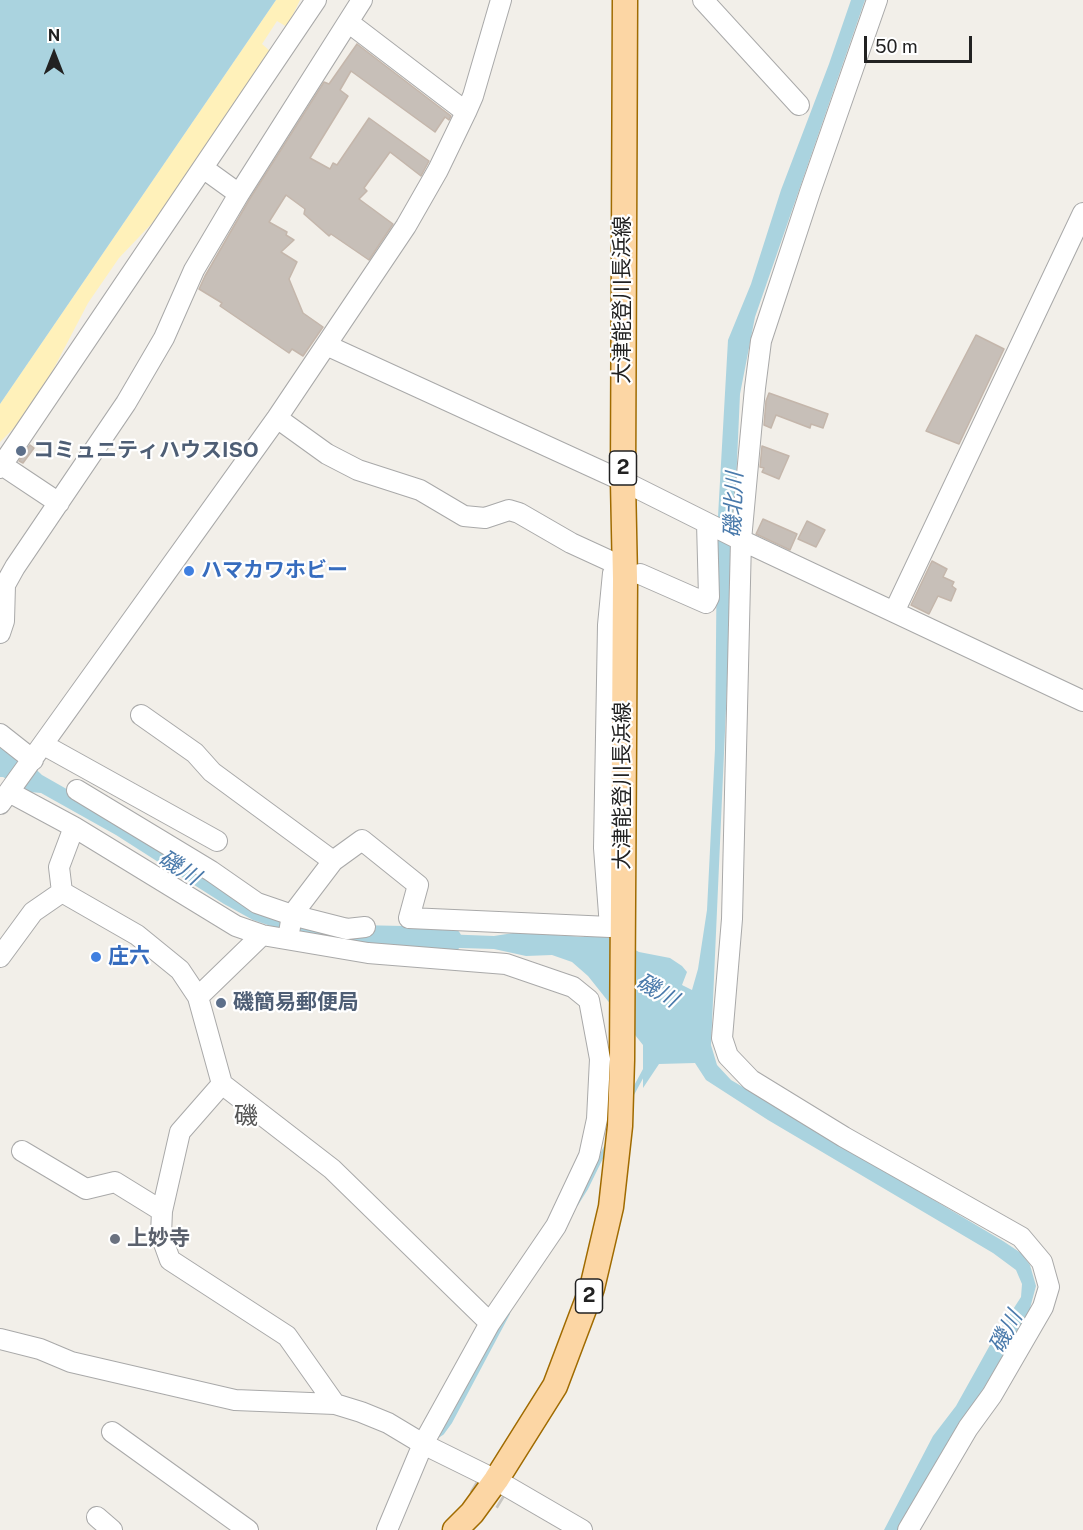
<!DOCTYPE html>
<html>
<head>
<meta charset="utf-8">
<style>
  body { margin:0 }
  #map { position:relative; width:1083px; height:1530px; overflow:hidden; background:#f2efe9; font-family:"Public Sans",sans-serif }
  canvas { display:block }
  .north { position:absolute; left:24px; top:24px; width:60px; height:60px; -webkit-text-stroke:4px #fff; paint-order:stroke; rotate:0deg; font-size:16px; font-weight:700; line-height:24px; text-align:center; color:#222 }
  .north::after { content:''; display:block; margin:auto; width:21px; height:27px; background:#222; clip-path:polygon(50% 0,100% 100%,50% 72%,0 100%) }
  .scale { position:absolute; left:864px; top:36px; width:108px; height:27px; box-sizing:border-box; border:3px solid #222; border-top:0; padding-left:8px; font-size:18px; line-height:21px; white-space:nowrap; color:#222; -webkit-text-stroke:4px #fff; paint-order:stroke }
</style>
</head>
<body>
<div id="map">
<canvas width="1083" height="1530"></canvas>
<div class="north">N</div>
<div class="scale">50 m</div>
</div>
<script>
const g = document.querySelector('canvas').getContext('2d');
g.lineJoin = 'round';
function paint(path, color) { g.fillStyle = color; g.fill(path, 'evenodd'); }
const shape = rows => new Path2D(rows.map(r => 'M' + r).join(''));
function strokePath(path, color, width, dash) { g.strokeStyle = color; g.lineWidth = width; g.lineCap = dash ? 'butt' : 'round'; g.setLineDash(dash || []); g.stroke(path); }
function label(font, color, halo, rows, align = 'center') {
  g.font = font + ' "Public Sans","Noto Sans JP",sans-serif'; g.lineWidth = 4.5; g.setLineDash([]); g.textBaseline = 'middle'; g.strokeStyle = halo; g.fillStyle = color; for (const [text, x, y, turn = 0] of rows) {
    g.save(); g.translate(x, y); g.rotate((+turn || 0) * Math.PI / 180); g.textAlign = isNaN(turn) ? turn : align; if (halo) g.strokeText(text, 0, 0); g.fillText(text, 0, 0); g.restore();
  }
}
const sand = shape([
  [276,0,300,0,287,27,277,21,262,44,270,51,159,216,119,258,88,303,53,370,21,421,0,442,0,404]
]);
const water = shape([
  [0,0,276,0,0,404],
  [851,0,865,0,755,317,740,394,711,1045,717,1065,731,1080,1003,1241,1021,1253,1030,1265,1036,1286,1029,1312,899,1530,884,1530,933,1436,956,1406,990,1345,1021,1297,1022,1284,1016,1270,993,1253,768,1120,706,1080,695,1063,659,1064,643,1088,643,1045,588,976,572,962,552,955,526,956,494,949,428,947,428,944,414,943,415,933,494,936,526,931,527,933,584,937,584,933,606,934,639,952,670,958,682,966,687,972,682,985,692,990,698,969,707,910,715,749,717,534,728,340,751,284,781,190,829,64],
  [0,746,22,756,42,775,107,812,250,904,354,932,390,932,390,944,355,943,280,929,253,920,224,904,116,835,41,793,30,792,3,777,0,777]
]);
const stream = shape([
  [632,1094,645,1070],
  [576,1204,586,1188,608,1143],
  [436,1437,442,1433,450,1422,508,1313]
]);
const river = shape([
  [357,938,449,940]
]);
const building = shape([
  [357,44,451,116,449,120,445,117,435,132,351,71,340,90,348,96,310,158,330,169,333,163,337,165,369,118,429,161,421,176,390,152,364,188,367,191,359,199,393,224,369,260,331,234,329,236,304,214,305,209,286,195,269,222,287,232,286,235,294,240,281,252,297,262,289,279,303,313,323,327,303,356,292,349,289,353,220,306,222,303,199,289,205,276,249,200,324,82,329,84,357,44],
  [976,335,1004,349,959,444,926,431,976,335],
  [769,393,828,414,823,428,811,424,810,428,776,415,771,428,764,425,766,401,769,393],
  [30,445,34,448,23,463,19,461,30,445],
  [762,446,789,456,779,479,762,472,764,468,760,467,762,446],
  [763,519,797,534,790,550,756,534,763,519],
  [807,521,825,530,816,547,798,539,807,521],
  [932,561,947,569,943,577,954,582,952,586,956,589,951,601,938,596,929,614,911,605,932,561]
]);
const minorTunnel = shape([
  [475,1483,503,1500]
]);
const minor = shape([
  [703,0,799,105],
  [877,0,810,192,761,341,755,388,741,540,732,919,722,1038,728,1056,751,1080,844,1137,1021,1237,1042,1262,1049,1287,1043,1307,992,1395,968,1428,908,1530],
  [348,22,466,112],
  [203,168,239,194],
  [326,345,623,481,741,540,1083,701],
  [277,418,327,454,358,470,420,490,464,516,485,518,509,510,519,513,571,543,608,560],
  [2,465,59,503],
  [0,468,316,0],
  [640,574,706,603,709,597,707,523],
  [894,612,1083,213],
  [0,633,4,621,5,585,15,567,126,403,164,338,194,270,239,194,362,0],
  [141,715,195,753,212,772,333,861,292,915,288,939],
  [0,734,33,760],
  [44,745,217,841],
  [77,790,211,871,257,903,292,915,347,929,365,927],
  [9,792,74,827,236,926,262,935,368,953,506,964,573,987,589,1000,600,1059,597,1119,589,1156,556,1226,490,1323,423,1444,387,1530],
  [0,804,277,418,406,226,438,170,466,112,473,96,501,0],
  [333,861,362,840,418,885,409,918,610,927,604,848,608,625,613,573],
  [62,892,59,867,74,827],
  [0,957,33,912,62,892,137,935,180,970,198,997],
  [222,1084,198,997,262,935],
  [22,1151,86,1189,115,1182,162,1211],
  [0,1339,40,1349,71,1362,235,1400,335,1404,361,1412,388,1423,423,1444,496,1480,582,1530],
  [335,1404,287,1336,170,1260,161,1235,162,1211,180,1132,222,1084,332,1169,490,1323],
  [112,1432,248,1530],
  [97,1517,112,1530]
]);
const major = shape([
  [455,1530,472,1513,496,1480,555,1386,592,1288,611,1207,620,1126,622,1060,625,579,623,481,625,0]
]);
const markers = [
  [21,451,6,"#5c6f8a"],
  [189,571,6,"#3f7fe0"],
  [96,957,6,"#3f7fe0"],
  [221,1003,6,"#5c6f8a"],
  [115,1239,6,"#6b7280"]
];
const shields = [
  [623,468,27],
  [589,1296,27]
];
const shieldNames = [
  ["2",623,468],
  ["2",589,1296]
];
const streetNames = [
  ["大津能登川長浜線",623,300,-90],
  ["大津能登川長浜線",623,786,-90]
];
const serviceNames = [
  ["コミュニティハウスISO",33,451],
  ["磯簡易郵便局",233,1003]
];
const shopNames = [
  ["ハマカワホビー",201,571],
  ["庄六",108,957]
];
const worshipNames = [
  ["上妙寺",127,1239]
];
const waterNames = [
  ["磯北川",734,505,-88],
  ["磯川",179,868,32],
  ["磯川",657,991,30],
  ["磯川",1006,1332,-62]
];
const quarterNames = [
  ["磯",246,1117]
];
paint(sand, '#fff1ba');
paint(water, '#aad3df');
strokePath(stream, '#aad3df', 4.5);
strokePath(river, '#aad3df', 26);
paint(building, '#c7bfb8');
strokePath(building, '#c4b6ab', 1.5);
strokePath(minorTunnel, '#c8c6c1', 20, [20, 10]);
strokePath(minor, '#a9a9a9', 22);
strokePath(major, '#a06b00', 27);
strokePath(minor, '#fff', 20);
strokePath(major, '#fcd6a4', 24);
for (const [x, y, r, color] of markers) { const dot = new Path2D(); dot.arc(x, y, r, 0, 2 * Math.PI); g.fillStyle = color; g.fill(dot); strokePath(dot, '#fff', 2); }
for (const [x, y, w] of shields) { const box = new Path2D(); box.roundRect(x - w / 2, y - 17, w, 34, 4.5); g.fillStyle = '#fff'; g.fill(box); strokePath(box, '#222', 1.5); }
label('bold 20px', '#222', null, shieldNames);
label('21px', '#222', '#fff', streetNames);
label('bold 21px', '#4e5e75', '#fff', serviceNames, 'left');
label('bold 21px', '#366cbe', '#fff', shopNames, 'left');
label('bold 21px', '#5b616d', '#fff', worshipNames, 'left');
label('italic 22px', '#4a7aab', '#fff', waterNames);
label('24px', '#555', '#fff', quarterNames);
</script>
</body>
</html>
